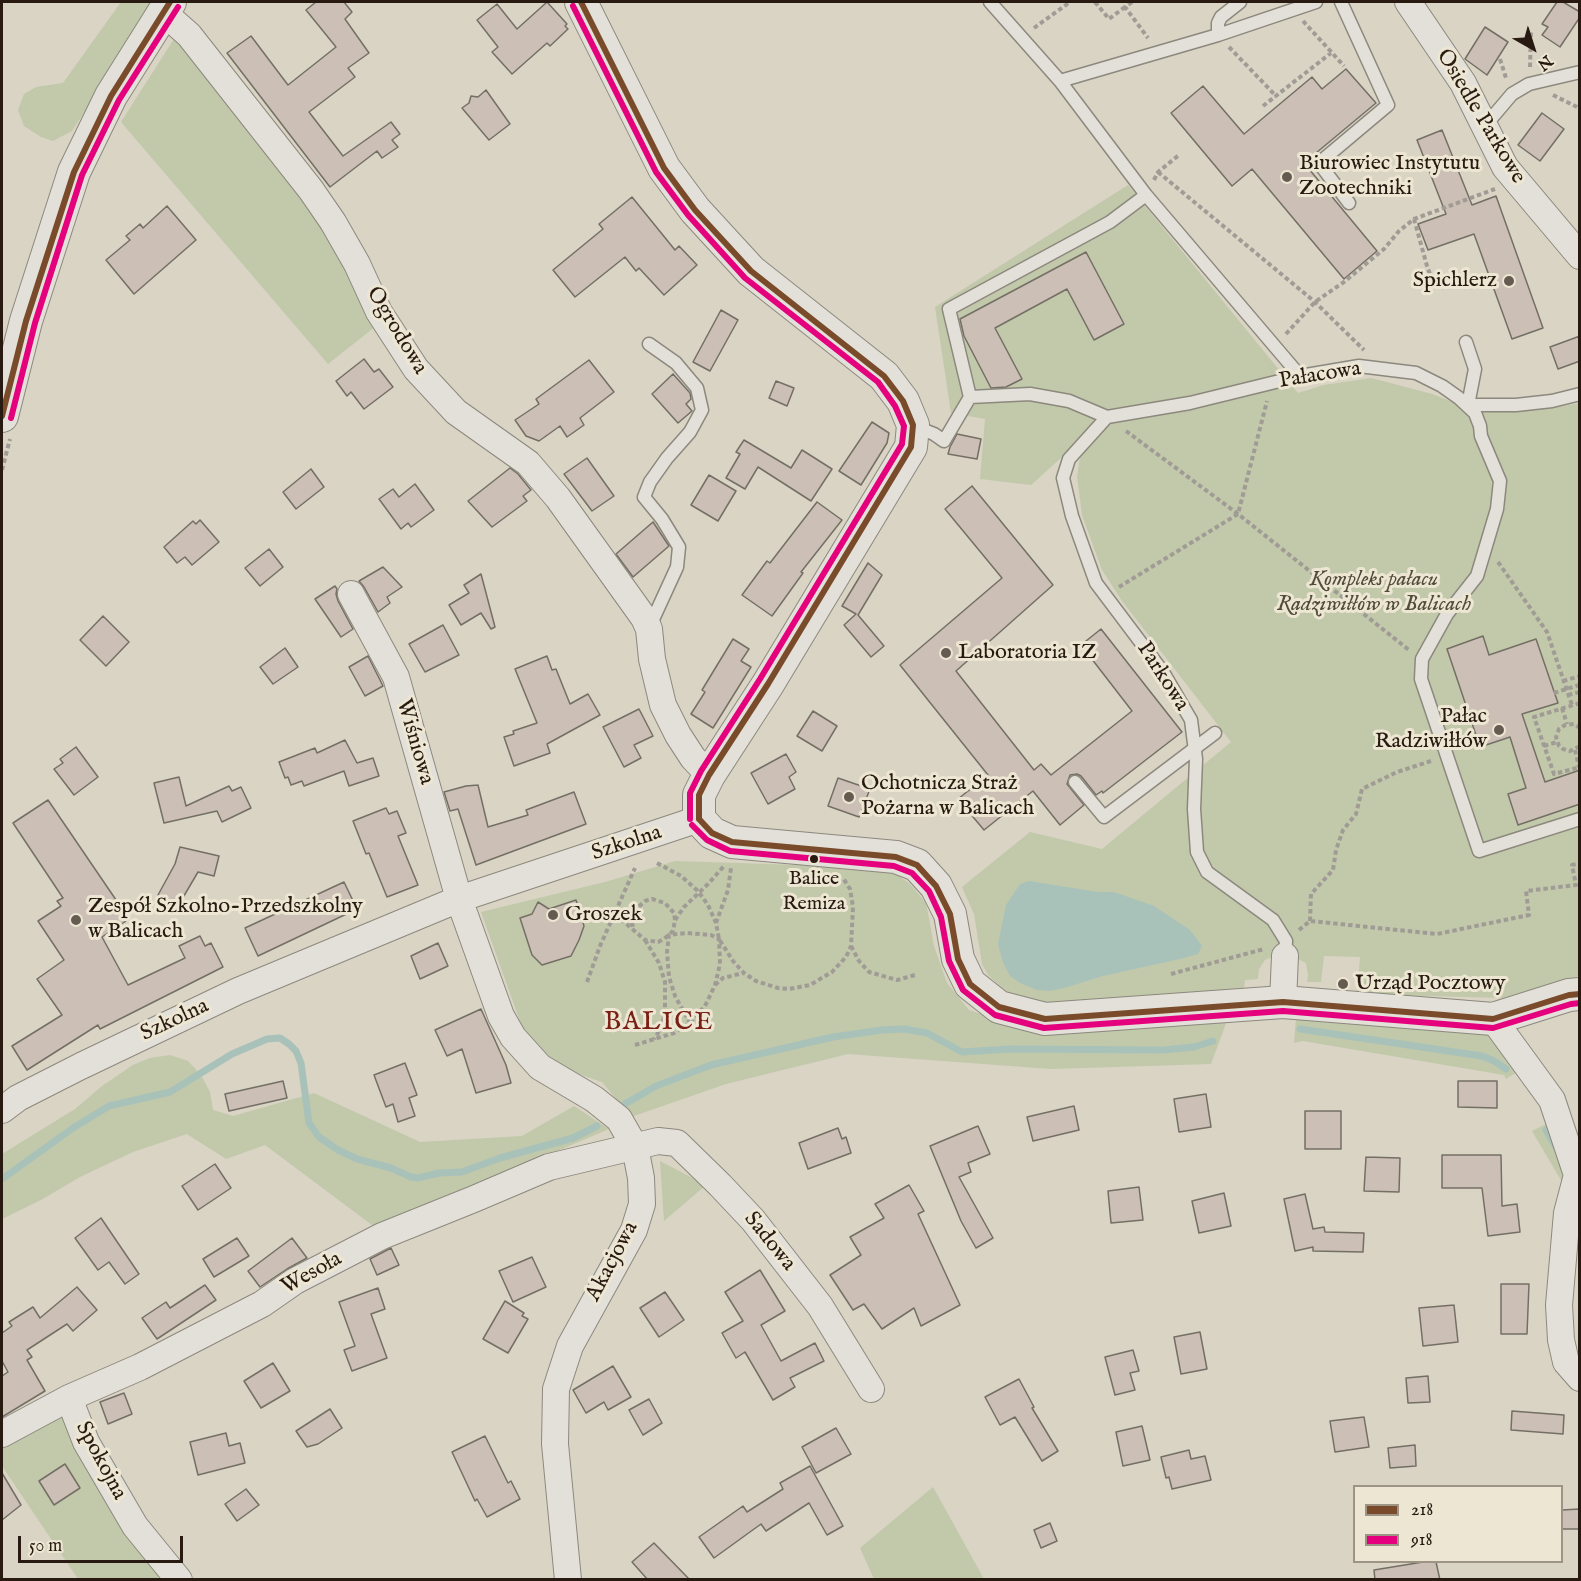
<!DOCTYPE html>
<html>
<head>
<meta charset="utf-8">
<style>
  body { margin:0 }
  #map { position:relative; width:1581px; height:1581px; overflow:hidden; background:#d9d4c4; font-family:"IM FELL English",serif }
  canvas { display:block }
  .frame { position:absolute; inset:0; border:3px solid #281a11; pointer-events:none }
  .legend { position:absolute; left:1353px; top:1485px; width:210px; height:78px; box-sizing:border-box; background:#ece6d3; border:2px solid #9e9485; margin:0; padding:8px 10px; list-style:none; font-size:18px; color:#281a11 }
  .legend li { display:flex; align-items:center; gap:12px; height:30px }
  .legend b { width:30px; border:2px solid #9e9485 }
  .north { position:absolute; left:1503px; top:18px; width:60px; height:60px; -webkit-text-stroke:4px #ece6d3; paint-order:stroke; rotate:141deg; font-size:16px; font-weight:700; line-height:24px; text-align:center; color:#281a11 }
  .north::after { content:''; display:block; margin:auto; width:21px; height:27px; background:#281a11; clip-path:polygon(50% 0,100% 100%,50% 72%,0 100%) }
  .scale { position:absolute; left:18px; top:1536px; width:165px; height:27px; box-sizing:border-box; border:3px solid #281a11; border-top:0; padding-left:8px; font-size:18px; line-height:21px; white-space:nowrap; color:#281a11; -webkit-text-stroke:4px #ece6d3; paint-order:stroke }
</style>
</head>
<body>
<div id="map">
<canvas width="1581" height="1581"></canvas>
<div class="frame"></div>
<ul class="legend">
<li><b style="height:8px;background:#7a4b2a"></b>218</li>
<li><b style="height:8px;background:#e5007d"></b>918</li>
</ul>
<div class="north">N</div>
<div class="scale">50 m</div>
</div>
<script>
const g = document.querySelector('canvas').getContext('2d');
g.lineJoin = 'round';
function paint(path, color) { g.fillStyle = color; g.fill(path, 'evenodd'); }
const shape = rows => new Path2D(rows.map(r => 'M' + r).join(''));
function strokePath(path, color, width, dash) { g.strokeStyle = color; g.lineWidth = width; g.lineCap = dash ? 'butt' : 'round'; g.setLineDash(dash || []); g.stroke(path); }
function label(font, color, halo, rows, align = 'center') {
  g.font = font + ' "IM FELL English",serif'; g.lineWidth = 6; g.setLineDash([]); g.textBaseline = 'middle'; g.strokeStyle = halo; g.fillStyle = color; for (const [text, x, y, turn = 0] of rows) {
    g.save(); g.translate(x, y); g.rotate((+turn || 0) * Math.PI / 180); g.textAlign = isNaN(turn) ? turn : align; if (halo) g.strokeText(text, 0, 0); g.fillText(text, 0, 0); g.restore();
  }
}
const green = shape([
  [121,2,156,2,72,131,53,141,41,137,24,126,18,110,24,94,36,87,63,83],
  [179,31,322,215,376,326,328,364,121,122],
  [1128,185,1298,393,1324,385,1371,378,1432,394,1468,408,1515,410,1564,406,1579,403,1579,976,1503,998,1357,994,1360,957,1324,956,1321,982,1307,982,1308,975,1306,963,1294,957,1277,955,1265,960,1259,969,1258,979,1245,980,1244,988,1082,1003,1041,1003,1016,996,1004,990,988,975,982,964,974,914,962,887,1030,832,1102,849,1231,742,1122,601,1102,570,1082,515,1077,477,1083,438,1031,485,980,479,985,419,951,413,935,307],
  [675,861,861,867,879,862,910,884,926,903,934,946,947,983,969,1010,1029,1030,1128,1029,1228,1018,1211,1064,1051,1069,848,1054,726,1084,631,1117,602,1082,555,1066,527,1041,481,912,605,882],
  [1296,1018,1492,1033,1520,1070,1506,1079,1504,1075,1303,1041,1294,1043],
  [170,1055,188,1061,201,1075,210,1092,213,1110,233,1116,314,1093,420,1142,522,1136,574,1106,609,1129,376,1228,265,1145,226,1159,187,1134,133,1152,80,1177,41,1200,2,1219,2,1154,75,1109,102,1086,133,1065,150,1058],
  [1552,1121,1569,1162,1565,1187,1532,1131],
  [660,1161,706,1185,664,1221],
  [63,1410,119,1517,160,1576,155,1580,78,1579,2,1466,2,1441],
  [933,1487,984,1579,874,1579,860,1548]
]);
const water = shape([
  [1029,881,1098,892,1114,892,1154,906,1190,930,1202,946,1198,954,1180,959,1103,976,1064,988,1049,991,1037,990,1020,983,1010,976,1003,963,998,944,1006,905,1020,884]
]);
const stream = shape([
  [1300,1029,1482,1056,1494,1061,1506,1069],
  [618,1108,656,1086,711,1065,833,1037,882,1030,904,1029,927,1033,962,1052,1009,1049,1163,1050,1194,1047,1213,1041],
  [1546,1130,1557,1149],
  [2,1179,73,1128,109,1106,170,1092,232,1054,267,1039,280,1038,289,1044,296,1051,301,1063,309,1123,319,1137,338,1150,357,1159,391,1168,411,1177,418,1178,439,1173,462,1172,500,1158,573,1138,597,1126]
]);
const building = shape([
  [316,2,344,2,352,12,345,19,369,53,348,68,355,77,309,112,343,156,391,122,400,134,392,140,398,147,382,158,377,151,330,187,227,53,251,36,288,85,336,47,306,10,316,2],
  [547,2,567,24,565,26,568,29,550,46,547,43,512,74,492,52,498,47,477,20,497,4,517,29,547,2],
  [1557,2,1563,2,1580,12,1580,17,1560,47,1542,35,1548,27,1542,24,1557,2],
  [1485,27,1508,42,1487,75,1465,59,1485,27],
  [1346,69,1376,103,1304,163,1377,251,1344,279,1252,169,1232,186,1171,113,1203,86,1244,134,1312,77,1322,89,1346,69],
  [486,90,510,124,489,140,462,108,469,103,471,96,478,97,486,90],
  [1542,113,1564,129,1540,161,1518,145,1542,113],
  [1442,130,1472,205,1496,196,1543,328,1512,339,1474,234,1428,250,1418,224,1446,214,1417,140,1442,130],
  [632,197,675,250,679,246,697,265,664,295,639,268,636,271,625,257,575,297,553,270,603,229,599,224,632,197],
  [167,206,196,240,134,294,106,260,130,240,126,236,140,224,143,228,167,206],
  [1086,252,1124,324,1094,340,1067,289,995,328,1022,379,1006,387,991,388,964,336,960,319,1086,252],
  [721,310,738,320,710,371,693,362,721,310],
  [1580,336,1580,361,1558,369,1550,347,1580,336],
  [364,359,374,372,379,369,393,387,364,409,351,392,347,396,336,381,364,359],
  [589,360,614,392,580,418,584,425,567,437,560,426,539,441,526,436,515,420,539,404,536,399,589,360],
  [673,374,690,393,691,399,686,404,692,411,678,423,652,394,673,374],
  [776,381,794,388,787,406,769,398,776,381],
  [872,422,889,433,887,443,861,485,839,471,872,422],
  [957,434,981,439,977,459,948,454,950,447,957,434],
  [744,440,791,468,802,450,832,469,811,501,758,467,745,489,726,478,740,454,736,452,744,440],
  [587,458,614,496,592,511,564,474,587,458],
  [510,468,518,474,531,490,523,496,527,501,492,527,468,501,510,468],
  [311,469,324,487,296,509,283,492,311,469],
  [709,475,736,491,718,521,691,505,709,475],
  [415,484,434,510,411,527,408,523,401,529,379,499,393,489,399,497,415,484],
  [972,486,1053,585,956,671,1034,770,1041,764,1051,775,1132,711,1081,645,1101,629,1182,732,1103,793,1102,791,1096,795,1081,776,1077,774,1070,775,1067,784,1084,805,1060,825,1033,791,984,830,958,799,988,775,900,665,1002,578,945,509,972,486],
  [817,502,842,520,801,572,803,573,772,616,742,595,767,561,770,563,817,502],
  [200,520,219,542,192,565,185,557,177,563,164,547,193,521,196,524,200,520],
  [653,522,669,546,633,577,616,554,653,522],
  [269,549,283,567,260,586,245,568,269,549],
  [868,563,882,575,858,615,884,646,871,657,844,625,856,614,842,606,868,563],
  [383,567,402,587,387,597,390,603,378,612,364,587,359,581,383,567],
  [481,574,495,627,491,629,481,613,461,625,449,605,469,593,464,585,481,574],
  [335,586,337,589,336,594,338,601,353,629,341,637,315,599,335,586],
  [103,616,129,642,106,666,80,640,103,616],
  [443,625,459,655,425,672,409,644,443,625],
  [1483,636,1489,655,1536,639,1558,703,1522,714,1545,782,1580,770,1580,804,1518,825,1508,794,1526,788,1510,737,1480,747,1447,649,1483,636],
  [733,639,749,649,741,661,751,667,713,728,691,714,705,692,702,690,733,639],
  [285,648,298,667,273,684,260,667,285,648],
  [368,656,383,686,365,696,349,667,368,656],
  [547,656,552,670,556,669,570,704,588,694,600,715,547,744,550,753,514,766,504,737,514,734,513,731,537,723,515,669,547,656],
  [639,709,653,736,634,745,641,758,624,767,603,727,639,709],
  [813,711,837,726,822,751,797,736,813,711],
  [345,740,357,763,373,758,379,776,349,786,344,771,304,786,302,781,291,785,288,777,285,778,279,762,315,748,317,753,345,740],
  [76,747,98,777,74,795,54,769,63,763,60,759,76,747],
  [786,754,796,772,789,777,795,789,768,804,751,773,786,754],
  [179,777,186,806,229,786,232,791,241,787,251,808,222,822,217,811,164,823,154,783,179,777],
  [838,778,870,789,859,817,828,806,838,778],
  [478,785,488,827,528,815,526,810,574,792,586,824,476,865,458,809,450,811,444,792,466,786,478,785],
  [48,800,129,919,102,937,128,985,185,958,179,946,200,936,205,946,211,943,223,967,100,1029,98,1025,27,1070,12,1046,62,1015,37,979,64,960,38,921,61,906,57,901,63,898,13,823,48,800],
  [386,808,389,814,397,811,406,833,398,836,418,885,387,897,369,853,366,854,353,821,386,808],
  [180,847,219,856,214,876,198,872,178,906,158,895,175,864,180,847],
  [344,882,357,909,258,956,245,928,344,882],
  [576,900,584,926,579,940,571,956,542,965,532,955,520,918,532,914,538,902,549,909,576,900],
  [438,943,448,966,420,979,411,956,438,943],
  [481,1009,506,1065,511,1083,476,1093,462,1049,447,1056,435,1030,481,1009],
  [405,1063,417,1095,409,1098,415,1116,398,1122,393,1104,386,1107,374,1075,405,1063],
  [283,1081,287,1098,229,1111,225,1094,283,1081],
  [1458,1081,1497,1081,1497,1108,1458,1107,1458,1081],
  [1206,1094,1211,1127,1179,1132,1174,1099,1206,1094],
  [1074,1106,1079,1130,1033,1141,1027,1117,1074,1106],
  [1305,1111,1341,1111,1341,1149,1305,1149,1305,1111],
  [978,1126,990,1154,968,1163,971,1172,959,1177,993,1238,976,1248,961,1221,930,1146,978,1126],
  [838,1128,842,1139,846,1137,851,1153,808,1169,799,1143,838,1128],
  [1442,1155,1501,1155,1502,1206,1517,1204,1520,1232,1488,1236,1482,1188,1442,1188,1442,1155],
  [1366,1157,1400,1158,1399,1192,1364,1191,1366,1157],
  [215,1164,231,1188,198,1210,182,1186,215,1164],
  [909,1185,924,1211,918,1214,960,1305,921,1326,914,1308,882,1329,864,1304,853,1310,830,1275,861,1255,850,1237,884,1218,875,1204,909,1185],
  [1139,1187,1143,1220,1111,1223,1108,1191,1139,1187],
  [1224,1193,1231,1226,1199,1233,1192,1201,1224,1193],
  [1305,1194,1313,1229,1324,1227,1325,1232,1364,1233,1363,1252,1313,1251,1313,1247,1295,1251,1284,1199,1305,1194],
  [101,1218,139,1274,125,1284,109,1262,98,1270,75,1238,101,1218],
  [237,1238,249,1256,214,1277,203,1259,237,1238],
  [292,1238,307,1258,287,1269,260,1287,248,1271,292,1238],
  [391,1248,399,1265,377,1275,370,1259,391,1248],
  [532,1257,546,1287,513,1302,499,1271,532,1257],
  [760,1270,785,1311,761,1325,781,1361,815,1343,824,1361,790,1378,795,1387,773,1400,745,1352,736,1358,722,1333,743,1321,725,1292,760,1270],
  [1501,1284,1529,1284,1527,1334,1501,1334,1501,1284],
  [205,1285,216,1300,157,1339,142,1318,166,1302,170,1308,205,1285],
  [77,1287,97,1310,73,1331,67,1324,27,1350,32,1357,27,1360,45,1391,2,1417,2,1376,8,1372,2,1361,2,1333,12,1326,9,1322,33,1307,40,1318,77,1287],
  [378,1288,385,1309,371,1314,387,1358,352,1371,344,1350,355,1346,339,1302,378,1288],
  [665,1292,684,1320,659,1337,640,1308,665,1292],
  [505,1301,524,1313,522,1316,528,1319,508,1353,483,1339,505,1301],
  [1454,1305,1458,1342,1423,1346,1419,1308,1454,1305],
  [1200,1332,1207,1369,1181,1374,1174,1337,1200,1332],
  [1133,1350,1139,1371,1130,1373,1135,1390,1115,1395,1105,1357,1133,1350],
  [273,1363,290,1391,261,1408,244,1381,273,1363],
  [613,1366,631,1397,608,1410,604,1402,586,1413,573,1390,613,1366],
  [1428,1376,1430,1402,1408,1403,1406,1378,1428,1376],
  [1019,1379,1034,1407,1032,1408,1058,1451,1042,1461,1015,1417,1000,1425,985,1397,1019,1379],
  [124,1393,132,1414,108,1424,100,1402,124,1393],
  [649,1399,662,1423,643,1435,629,1410,649,1399],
  [330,1409,342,1428,318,1444,307,1447,296,1431,330,1409],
  [1512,1411,1564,1415,1563,1434,1511,1430,1512,1411],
  [1364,1417,1369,1447,1335,1452,1330,1421,1364,1417],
  [1142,1426,1150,1460,1123,1466,1116,1432,1142,1426],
  [836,1428,851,1454,816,1473,802,1447,836,1428],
  [226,1433,229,1446,240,1443,245,1463,198,1475,190,1442,226,1433],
  [485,1436,508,1483,511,1481,520,1499,487,1517,477,1499,475,1501,452,1452,485,1436],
  [1415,1445,1416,1466,1390,1468,1388,1448,1415,1445],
  [1189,1450,1191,1459,1205,1456,1211,1480,1172,1489,1169,1477,1166,1478,1161,1457,1189,1450],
  [65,1464,80,1488,54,1505,39,1481,65,1464],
  [810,1466,843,1526,827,1535,809,1503,766,1531,761,1524,714,1558,699,1537,743,1506,747,1512,783,1489,780,1483,810,1466],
  [2,1473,21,1505,2,1520,2,1473],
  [246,1489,259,1505,237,1521,225,1504,246,1489],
  [1580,1509,1580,1529,1562,1529,1562,1510,1580,1509],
  [1050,1523,1057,1541,1041,1548,1034,1530,1050,1523],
  [654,1543,690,1580,648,1580,632,1562,654,1543],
  [1423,1562,1436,1562,1440,1580,1375,1580,1374,1570,1423,1562]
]);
const path = shape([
  [1095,2,1109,19,1125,7],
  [1132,2,1125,7,1148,38],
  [1303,21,1344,66],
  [1034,28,1070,2],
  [1229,47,1276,96],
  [1500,59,1506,78],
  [1530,67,1531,31],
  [1553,95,1579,108],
  [1263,106,1331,53],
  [1158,172,1315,302,1364,350],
  [1154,180,1158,172,1179,155],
  [1414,219,1427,266,1432,280,1439,285],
  [1286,334,1315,302,1344,282,1384,249,1399,231,1414,219,1495,189],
  [1126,431,1238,514,1409,650],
  [2,470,10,439],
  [1498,562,1547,632,1572,705],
  [1119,587,1238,514,1267,401],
  [1563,681,1580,676],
  [1579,685,1580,685],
  [1568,695,1580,692],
  [1580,703,1534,717,1554,774,1580,767],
  [1562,708,1567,724],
  [1580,728,1574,724,1565,725,1559,729,1556,737,1559,746,1563,749,1570,751,1580,746],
  [1544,746,1557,742],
  [1575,750,1579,767],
  [657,863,681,876,698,891,708,905,716,923,719,939,733,961,744,973,756,981,778,988,789,989,810,985,832,972,846,957,851,946,853,907,850,889,843,878],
  [614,916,623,921,645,940,658,942,664,939,673,931,675,920,674,913,665,903,652,899,645,901,635,910,632,923,634,930],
  [675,920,684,907,708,884,724,866],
  [1310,921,1311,894,1333,870,1336,850,1343,830,1356,814,1362,789,1397,772,1431,761],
  [716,923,728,890,731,868],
  [1299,930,1310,921,1437,934,1529,915,1526,891,1576,885,1572,865,1580,863],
  [645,940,659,963,665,982,665,1014,661,1028,654,1039],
  [851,946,859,961,869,972,897,980,915,975],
  [1171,974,1264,949],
  [587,982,600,946,635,868],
  [715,985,723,978,743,973],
  [635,1045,674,1033,690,1023,705,1006,715,985,720,964,719,939,711,935,687,933,669,935,667,952,669,977,675,996,690,1023]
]);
const service = shape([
  [990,2,1060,81,1146,195,1300,376],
  [1341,2,1388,105,1319,163,1349,203],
  [1218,35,1218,23,1221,17,1240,2],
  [1060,81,1218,35,1316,2],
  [1484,127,1512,94,1529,84,1580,72],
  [1146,195,1110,222,949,309,970,397,1030,394,1069,401,1107,417,1190,403,1300,376,1359,366,1416,373,1442,386,1459,398,1475,413,1480,426,1481,436,1500,481,1497,509,1477,576,1447,614,1422,659,1421,679,1479,851,1580,819],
  [1466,342,1475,369,1468,405,1516,405,1552,401,1580,394],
  [649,344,676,363,697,388,702,410,690,432,667,458,650,482,644,497,662,519,679,547,677,567,649,628],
  [1107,417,1069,459,1063,478,1072,516,1096,583,1163,672,1191,720,1196,759,1194,809,1197,852,1207,872,1273,920,1286,941,1285,956],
  [914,426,934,434,944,441,970,397],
  [1075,782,1104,817,1215,733]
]);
const minor = shape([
  [1408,2,1463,83,1505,167,1580,256],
  [163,12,189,35,311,190,333,222,357,264,379,312,416,369,456,412,528,463,558,498,644,618,649,629,652,659,663,705,678,735,693,758,709,775],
  [351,594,396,677,459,899,501,1016,513,1037,540,1067,594,1099,619,1119,635,1147,641,1178,642,1204,634,1230,570,1346,556,1389,555,1444,568,1580],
  [1283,1002,1285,956],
  [1493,1019,1552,1100,1577,1175,1567,1213,1559,1305,1561,1340,1566,1362,1580,1378],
  [2,1110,18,1098,81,1066,238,991,459,899,699,819],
  [69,1398,86,1442,135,1526,179,1580],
  [2,1434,69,1398,140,1367,262,1304,295,1281,382,1236,474,1199,549,1167,658,1141,677,1143,720,1185,753,1220,820,1306,871,1389]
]);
const tertiary = shape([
  [581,2,664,168,695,210,751,271,884,376,903,401,913,425,911,447,768,684,709,775,699,795,699,819,712,833,732,842,896,857,917,865,936,886,950,914,958,959,970,984,999,1007,1045,1019,1283,1002,1493,1019,1569,995,1580,994],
  [2,416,26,321,74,172,111,96,170,2]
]);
const pathBridge = shape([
  [1554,693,1579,685]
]);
const bus1 = shape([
  [581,2,664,168,695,210,751,271,884,376,903,401,913,425,911,447,768,684,709,775,699,795,699,819],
  [2,416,26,321,74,172,111,96,170,2],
  [699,819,712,833,732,842,896,857,917,865,936,886,950,914,958,959,970,984,999,1007,1045,1019,1283,1002,1493,1019,1569,995,1580,994]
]);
const bus2 = shape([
  [573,6,656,172,688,215,745,278,878,382,895,406,904,426,902,444,760,679,701,771,690,793,690,819],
  [11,418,35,323,82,175,119,100,178,7],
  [692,825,707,840,730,851,894,866,912,873,929,891,941,917,949,961,963,990,995,1015,1044,1028,1283,1011,1493,1028,1571,1004,1580,1003]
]);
const markers = [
  [1287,177,6,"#665b50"],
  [1509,281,6,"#665b50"],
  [946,653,6,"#665b50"],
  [1499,730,6,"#665b50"],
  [849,797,6,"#665b50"],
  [814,859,5,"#281a11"],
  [553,915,6,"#665b50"],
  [76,920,6,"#665b50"],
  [1343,984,6,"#665b50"]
];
const busNames = [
  ["Balice",814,880],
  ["Remiza",814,905]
];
const streetNames = [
  ["Osiedle Parkowe",1480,117,59],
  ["Ogrodowa",396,331,59],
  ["Pałacowa",1320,376,-9],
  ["Parkowa",1162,677,57],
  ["Wiśniowa",414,742,74],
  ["Szkolna",627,844,-18],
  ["Szkolna",175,1021,-25],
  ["Sadowa",769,1242,51],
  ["Akacjowa",613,1262,-62],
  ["Wesoła",312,1274,-29],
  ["Spokojna",100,1461,62]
];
const poiNames = [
  ["Biurowiec Instytutu",1299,164],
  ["Zootechniki",1299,189],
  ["Spichlerz",1497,281,"right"],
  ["Laboratoria IZ",958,653],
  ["Pałac",1487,717,"right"],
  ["Radziwiłłów",1487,742,"right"],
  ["Ochotnicza Straż",861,784],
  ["Pożarna w Balicach",861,809],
  ["Zespół Szkolno-Przedszkolny",88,907],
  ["w Balicach",88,932],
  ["Groszek",565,915],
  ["Urząd Pocztowy",1355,984]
];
const parkNames = [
  ["Kompleks pałacu",1374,580],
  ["Radziwiłłów w Balicach",1374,605]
];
const quarterNames = [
  ["BALICE",659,1024]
];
paint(green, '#c1c9aa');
paint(water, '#a9c2b9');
strokePath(stream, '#a9c2b9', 7);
paint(building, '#ccbfb5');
strokePath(building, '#746f65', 1.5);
strokePath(service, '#8d887e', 15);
strokePath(minor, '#8d887e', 28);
strokePath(tertiary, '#8d887e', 34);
strokePath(path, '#a09c95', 4, [4.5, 3]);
strokePath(service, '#e2e0d8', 12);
strokePath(minor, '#e2e0d8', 26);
strokePath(tertiary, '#e2e0d8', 32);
strokePath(pathBridge, '#a09c95', 4, [4.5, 3]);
strokePath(bus1, '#7a4b2a', 6);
strokePath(bus2, '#e5007d', 6);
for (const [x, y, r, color] of markers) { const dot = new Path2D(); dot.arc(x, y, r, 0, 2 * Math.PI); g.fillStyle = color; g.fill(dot); strokePath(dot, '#ece6d3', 2); }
label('20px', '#281a11', '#ece6d3', busNames);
label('22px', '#281a11', '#ece6d3', streetNames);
label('22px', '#281a11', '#ece6d3', poiNames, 'left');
label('italic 22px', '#504c39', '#ece6d3', parkNames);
g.letterSpacing = '1.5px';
label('26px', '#7a1f14', '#ece6d3', quarterNames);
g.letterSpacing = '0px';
</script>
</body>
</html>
